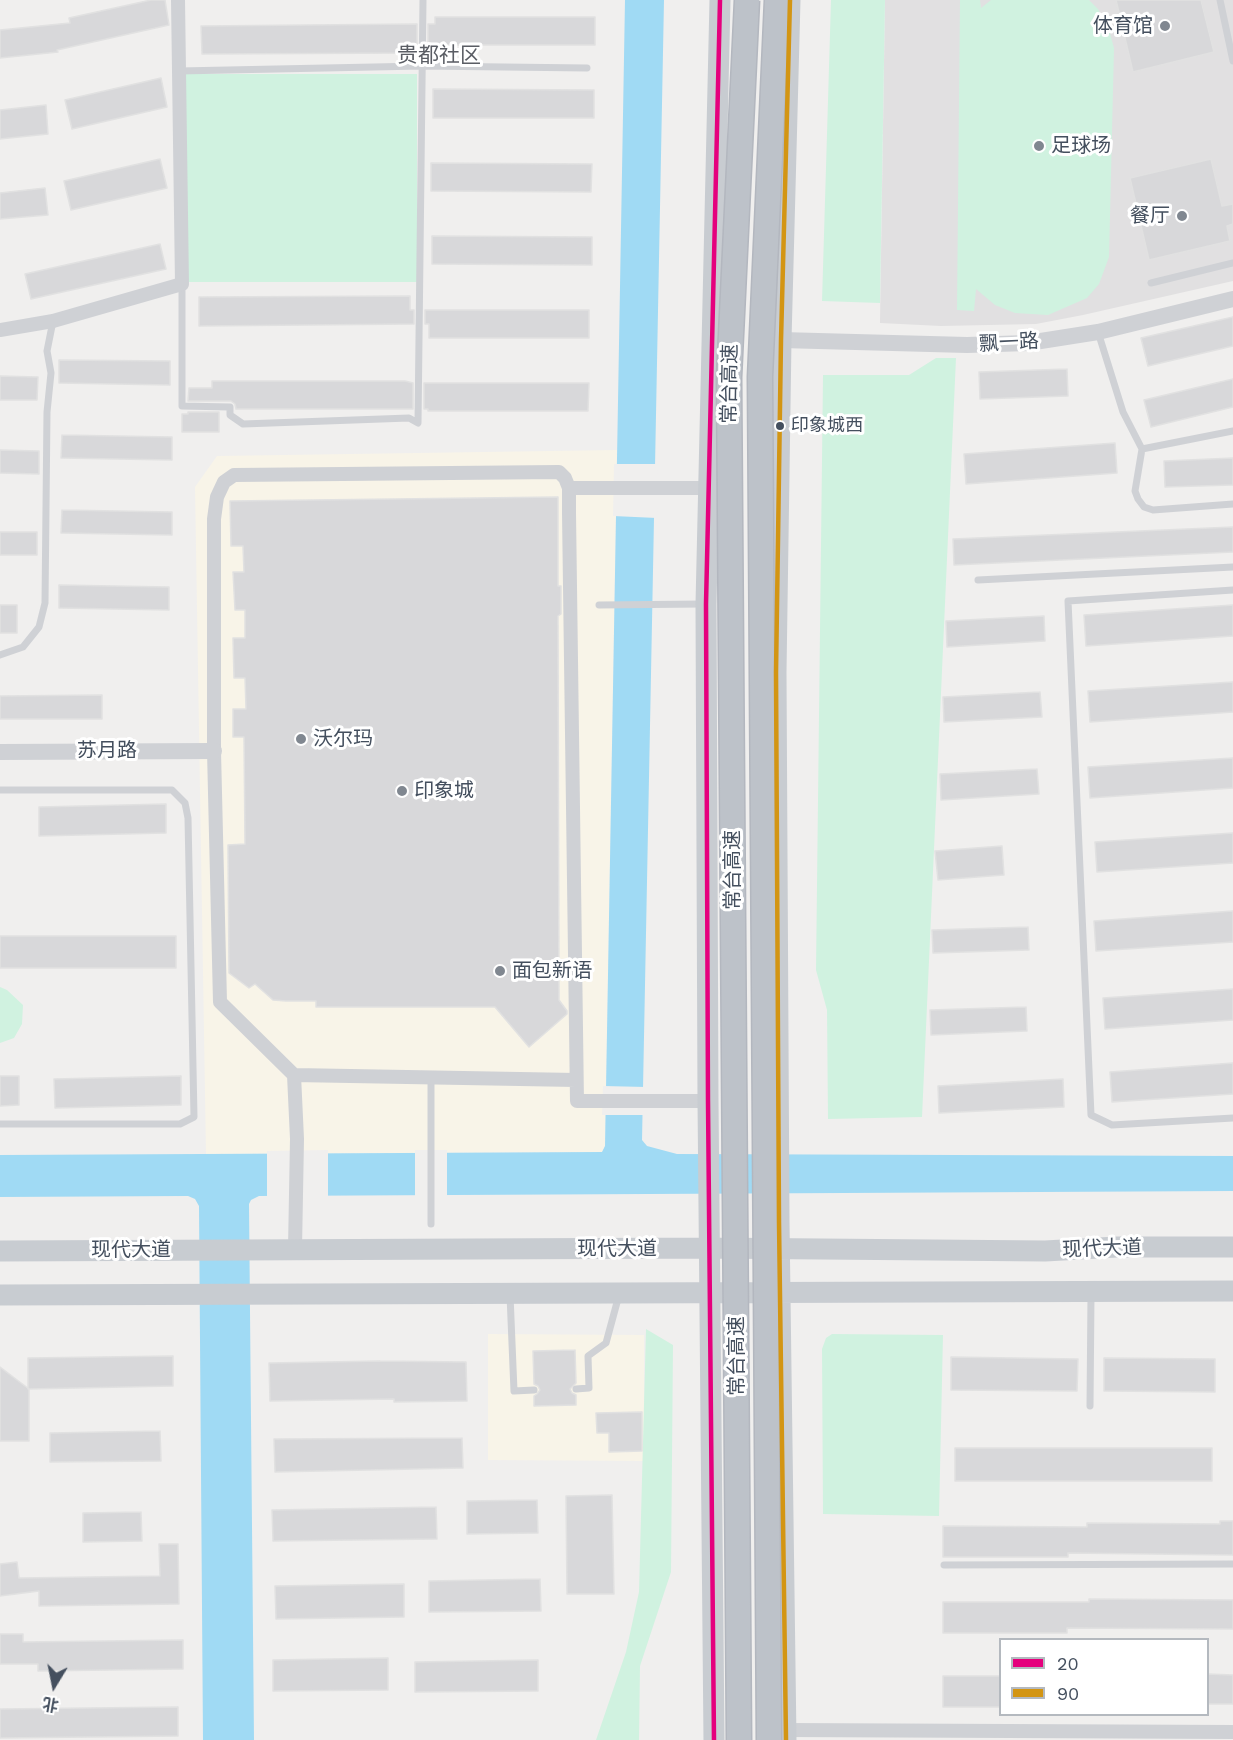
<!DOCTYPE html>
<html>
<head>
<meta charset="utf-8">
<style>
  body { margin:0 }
  #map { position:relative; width:1233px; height:1740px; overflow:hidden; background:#f0efee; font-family:"Work Sans","Noto Sans SC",sans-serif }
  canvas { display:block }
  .legend { position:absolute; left:999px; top:1638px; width:210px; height:78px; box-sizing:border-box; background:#fff; border:2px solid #b4b9bf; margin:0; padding:8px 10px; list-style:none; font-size:18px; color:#444f5e }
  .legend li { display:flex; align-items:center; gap:12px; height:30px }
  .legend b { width:30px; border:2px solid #b4b9bf }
  .north { position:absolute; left:24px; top:1656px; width:60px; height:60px; -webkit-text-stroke:4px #fff; paint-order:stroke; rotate:190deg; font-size:16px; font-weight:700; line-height:24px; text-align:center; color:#444f5e }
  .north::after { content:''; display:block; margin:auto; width:21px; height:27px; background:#444f5e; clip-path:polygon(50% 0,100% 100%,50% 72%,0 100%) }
</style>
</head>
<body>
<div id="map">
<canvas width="1233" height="1740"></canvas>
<ul class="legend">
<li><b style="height:8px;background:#e5007d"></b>20</li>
<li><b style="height:8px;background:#d39513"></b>90</li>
</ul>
<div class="north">北</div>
</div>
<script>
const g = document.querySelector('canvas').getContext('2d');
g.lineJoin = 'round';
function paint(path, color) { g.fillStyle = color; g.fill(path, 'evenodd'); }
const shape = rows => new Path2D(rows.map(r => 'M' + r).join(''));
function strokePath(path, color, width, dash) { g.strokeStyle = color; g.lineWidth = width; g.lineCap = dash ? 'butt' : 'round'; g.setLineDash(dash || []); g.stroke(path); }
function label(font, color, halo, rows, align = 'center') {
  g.font = font + ' "Work Sans","Noto Sans SC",sans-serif'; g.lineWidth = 6; g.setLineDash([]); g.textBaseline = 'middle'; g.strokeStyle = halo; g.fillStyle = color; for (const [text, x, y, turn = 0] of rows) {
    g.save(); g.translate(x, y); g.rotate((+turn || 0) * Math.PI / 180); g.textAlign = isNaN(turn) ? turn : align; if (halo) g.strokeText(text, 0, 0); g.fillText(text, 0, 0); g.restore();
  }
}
const commercial = shape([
  [617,450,605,1146,602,1152,206,1154,195,487,217,456],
  [488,1334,644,1335,644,1461,488,1460]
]);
const education = shape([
  [885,0,1233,0,1233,281,1083,315,1036,324,941,326,880,323]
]);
const green = shape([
  [831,0,885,0,880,303,822,301],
  [960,0,980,0,981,8,991,0,1089,0,1098,9,1109,30,1114,48,1109,257,1099,284,1087,298,1048,315,1015,313,995,305,976,289,974,311,957,310],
  [186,74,417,74,417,282,186,282],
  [936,358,956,358,922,1117,828,1119,827,1010,816,970,823,375,909,375],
  [0,987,7,990,23,1005,22,1024,14,1038,0,1043],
  [646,1329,673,1345,671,1572,640,1666,639,1740,596,1740,626,1652,639,1592],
  [832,1334,943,1335,939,1516,823,1514,822,1349,826,1338]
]);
const water = shape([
  [625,0,664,0,642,1140,647,1146,677,1154,1233,1156,1233,1191,259,1196,251,1200,249,1204,254,1740,203,1740,199,1206,195,1199,188,1196,0,1197,0,1155,602,1152,605,1146]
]);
const pier = shape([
  [614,464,658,464,657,518,613,516],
  [603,1086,646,1087,646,1115,602,1115],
  [328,1150,328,1199,267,1199,267,1151],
  [415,1150,447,1150,447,1198,415,1198]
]);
const building = shape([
  [151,0,165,0,169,25,57,50,58,52,0,58,0,30,70,23,69,18,151,0],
  [1116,0,1201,0,1214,52,1133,72,1116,0],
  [435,17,595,17,595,45,428,45,428,24,435,24,435,17],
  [417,24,417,45,412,45,413,53,202,54,201,26,417,24],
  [161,78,167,107,72,129,65,100,161,78],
  [433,89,594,90,594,118,433,118,433,89],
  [46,105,48,134,0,139,0,110,46,105],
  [160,159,167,188,71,210,64,181,160,159],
  [1211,159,1222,206,1233,204,1233,224,1227,226,1230,241,1149,260,1130,178,1211,159],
  [431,163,592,164,591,192,431,191,431,163],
  [45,188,48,215,0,219,0,193,45,188],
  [432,236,592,237,592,265,432,264,432,236],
  [160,244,166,269,31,299,25,274,160,244],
  [410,296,410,310,414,310,414,324,199,326,199,297,410,296],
  [425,310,589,310,589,338,429,338,429,324,425,324,425,310],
  [1233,317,1233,346,1148,366,1141,338,1233,317],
  [59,360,170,361,170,385,59,383,59,360],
  [1067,369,1068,396,980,399,979,372,1067,369],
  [0,376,38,377,37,400,0,400,0,376],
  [1233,379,1233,407,1151,427,1144,400,1233,379],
  [212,381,405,381,413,383,413,409,236,409,235,404,231,401,188,401,189,388,212,388,212,381],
  [424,383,589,383,588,411,428,411,428,409,424,409,424,383],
  [188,412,219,412,219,432,182,432,182,414,188,414,188,412],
  [62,435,172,437,172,460,61,458,62,435],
  [1115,443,1117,473,966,484,964,454,1115,443],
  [0,450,39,451,39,474,0,473,0,450],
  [1233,458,1233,485,1165,487,1164,461,1233,458],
  [558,497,558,586,561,586,561,614,558,616,559,1000,567,1011,567,1014,529,1047,495,1007,316,1007,316,1001,286,1001,273,1000,255,984,249,988,229,973,228,845,245,844,244,737,233,737,233,709,246,709,245,678,234,678,233,638,245,638,245,610,235,610,233,572,244,572,243,546,231,546,230,501,558,497],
  [62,510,172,512,172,535,61,533,62,510],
  [1233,527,1233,552,954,565,953,539,1233,527],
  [0,532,37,532,37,555,0,555,0,532],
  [59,585,169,587,169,610,59,608,59,585],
  [0,605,17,605,17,633,0,633,0,605],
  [1233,605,1233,636,1086,646,1084,615,1233,605],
  [1044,616,1045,641,947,647,946,621,1044,616],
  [1233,682,1233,712,1090,722,1088,691,1233,682],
  [1040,692,1042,717,944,722,943,697,1040,692],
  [102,695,102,719,0,719,0,696,102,695],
  [1233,758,1233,788,1090,798,1088,767,1233,758],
  [1037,769,1039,794,941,800,940,774,1037,769],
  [166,804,166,833,39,836,39,807,166,804],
  [1233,833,1233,863,1097,872,1095,842,1233,833],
  [1002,846,1004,875,938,880,935,851,1002,846],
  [1233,911,1233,942,1096,951,1094,921,1233,911],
  [1028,927,1029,950,933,953,932,930,1028,927],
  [0,936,176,936,176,968,0,968,0,936],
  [1233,989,1233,1020,1105,1029,1103,998,1233,989],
  [1026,1007,1027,1031,931,1035,930,1010,1026,1007],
  [1233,1063,1233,1094,1112,1102,1110,1072,1233,1063],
  [0,1076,19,1076,19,1105,0,1106,0,1076],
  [181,1076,181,1105,55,1108,54,1079,181,1076],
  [1063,1079,1064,1107,939,1113,938,1086,1063,1079],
  [575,1350,576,1383,570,1389,572,1393,576,1395,576,1405,534,1406,534,1396,537,1394,540,1390,538,1386,534,1384,533,1351,575,1350],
  [173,1356,173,1386,28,1389,28,1358,173,1356],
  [951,1357,1078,1359,1077,1391,951,1390,951,1357],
  [1104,1358,1215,1359,1215,1392,1104,1391,1104,1358],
  [380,1361,466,1362,467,1401,394,1402,394,1399,270,1401,269,1363,380,1361],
  [0,1367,29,1389,29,1441,0,1441,0,1367],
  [642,1412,642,1451,609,1452,609,1433,597,1433,596,1413,642,1412],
  [160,1431,161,1461,50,1462,50,1433,160,1431],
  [462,1438,463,1468,275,1472,274,1439,462,1438],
  [955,1448,1212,1448,1212,1481,955,1481,955,1448],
  [612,1495,614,1594,567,1594,566,1496,612,1495],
  [537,1500,538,1533,467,1534,467,1501,537,1500],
  [436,1507,437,1539,273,1541,272,1510,436,1507],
  [141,1512,142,1541,83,1542,83,1513,141,1512],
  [1220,1521,1233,1521,1233,1555,1068,1553,1068,1557,943,1557,943,1526,1087,1527,1087,1523,1220,1524,1220,1521],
  [159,1544,178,1544,179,1604,39,1606,39,1591,0,1596,0,1564,17,1562,19,1578,160,1576,159,1544],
  [540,1579,541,1611,429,1612,429,1581,540,1579],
  [404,1584,404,1617,276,1619,275,1586,404,1584],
  [1089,1599,1233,1600,1233,1629,1067,1628,1067,1633,943,1633,943,1602,1089,1602,1089,1599],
  [0,1634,23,1634,23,1642,183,1640,183,1669,38,1671,38,1664,0,1664,0,1634],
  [388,1658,388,1690,273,1691,273,1660,388,1658],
  [538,1660,538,1691,415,1692,415,1662,538,1660],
  [1208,1674,1233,1675,1233,1704,1208,1704,1208,1674],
  [943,1676,1000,1676,1000,1707,943,1707,943,1676],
  [178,1707,178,1736,0,1738,0,1709,178,1707]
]);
const service = shape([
  [1220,0,1233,61],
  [179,71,422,66,587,68],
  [1151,283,1233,263],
  [182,284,182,406,230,407,230,415,243,424,409,418,418,423,423,0],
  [1098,332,1123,412,1142,449],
  [1233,431,1142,449,1135,491,1138,499,1144,507,1153,510,1233,504],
  [978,580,1233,567],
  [1233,590,1068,601,1091,1115,1112,1125,1233,1118],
  [599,605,703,604],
  [0,655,23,647,39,627,45,603,47,412,51,373,47,351,53,321],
  [0,790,172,790,185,803,188,818,194,1117,180,1124,0,1124],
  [431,1078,431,1224],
  [510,1295,514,1391,534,1390],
  [576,1389,589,1388,588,1356,606,1343,619,1295],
  [1090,1406,1091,1295],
  [944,1565,1233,1564]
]);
const minor = shape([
  [0,330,53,321,182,284,178,0],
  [569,488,708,488],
  [294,1075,297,1139,295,1249],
  [576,1080,294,1075,220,1002,214,751,214,519,217,497,224,482,234,475,559,472,565,478,569,488,569,513,577,1101,708,1101],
  [785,1730,1233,1732]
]);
const tertiary = shape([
  [781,340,967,345,1028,343,1098,332,1233,299],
  [0,752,214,751]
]);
const primary = shape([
  [0,1251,709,1248,1045,1251,1117,1247,1233,1247],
  [0,1295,1233,1291],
  [714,1740,708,1101,706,604,720,0],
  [786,1740,779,1222,776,672,781,340,790,0]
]);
const motorwayBridge = shape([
  [739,1740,729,377,747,0],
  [769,1740,760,377,777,0]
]);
const bus1 = shape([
  [714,1740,708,1101,706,604,720,0]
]);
const bus2 = shape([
  [786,1740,779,1222,776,672,781,340,790,0]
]);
const markers = [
  [1165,26,6,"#808790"],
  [1039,146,6,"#808790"],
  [1182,216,6,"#808790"],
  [780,426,5,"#444f5e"],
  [301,739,6,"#808790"],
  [402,791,6,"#808790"],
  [500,971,6,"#808790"]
];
const busNames = [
  ["印象城西",791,426]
];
const poiNames = [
  ["体育馆",1153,26,"right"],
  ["足球场",1051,146],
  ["餐厅",1170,216,"right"],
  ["沃尔玛",313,739],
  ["印象城",414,791],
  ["面包新语",512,971]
];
const streetNames = [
  ["飘一路",1009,343,-3],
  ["常台高速",730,384,-89],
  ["苏月路",107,751],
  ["常台高速",733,870,-90],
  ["现代大道",617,1249],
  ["现代大道",1102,1249,-2],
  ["现代大道",131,1250],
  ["常台高速",737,1356,-90]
];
const neighbourhoodNames = [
  ["贵都社区",439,56]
];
paint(commercial, '#f8f4e8');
paint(education, '#e1e0e1');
paint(green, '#d0f2e0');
paint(water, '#a0daf4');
paint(pier, '#f0efee');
paint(building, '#d8d8da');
strokePath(building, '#e1e1e1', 1.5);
strokePath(service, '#cfd1d5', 7);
strokePath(minor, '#cfd1d5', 14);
strokePath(tertiary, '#cfd1d5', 16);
strokePath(primary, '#c8ccd1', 21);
strokePath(motorwayBridge, '#b3b7bf', 27, []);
strokePath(motorwayBridge, '#bdc2c9', 24);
strokePath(bus1, '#e5007d', 4.5);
strokePath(bus2, '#d39513', 4.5);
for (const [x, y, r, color] of markers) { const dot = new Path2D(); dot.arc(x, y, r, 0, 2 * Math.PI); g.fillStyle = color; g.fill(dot); strokePath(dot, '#fff', 2); }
label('18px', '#444f5e', '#fff', busNames, 'left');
label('20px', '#444f5e', '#fff', poiNames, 'left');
label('20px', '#444f5e', '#fff', streetNames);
label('21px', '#5a5d64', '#fff', neighbourhoodNames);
</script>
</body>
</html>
